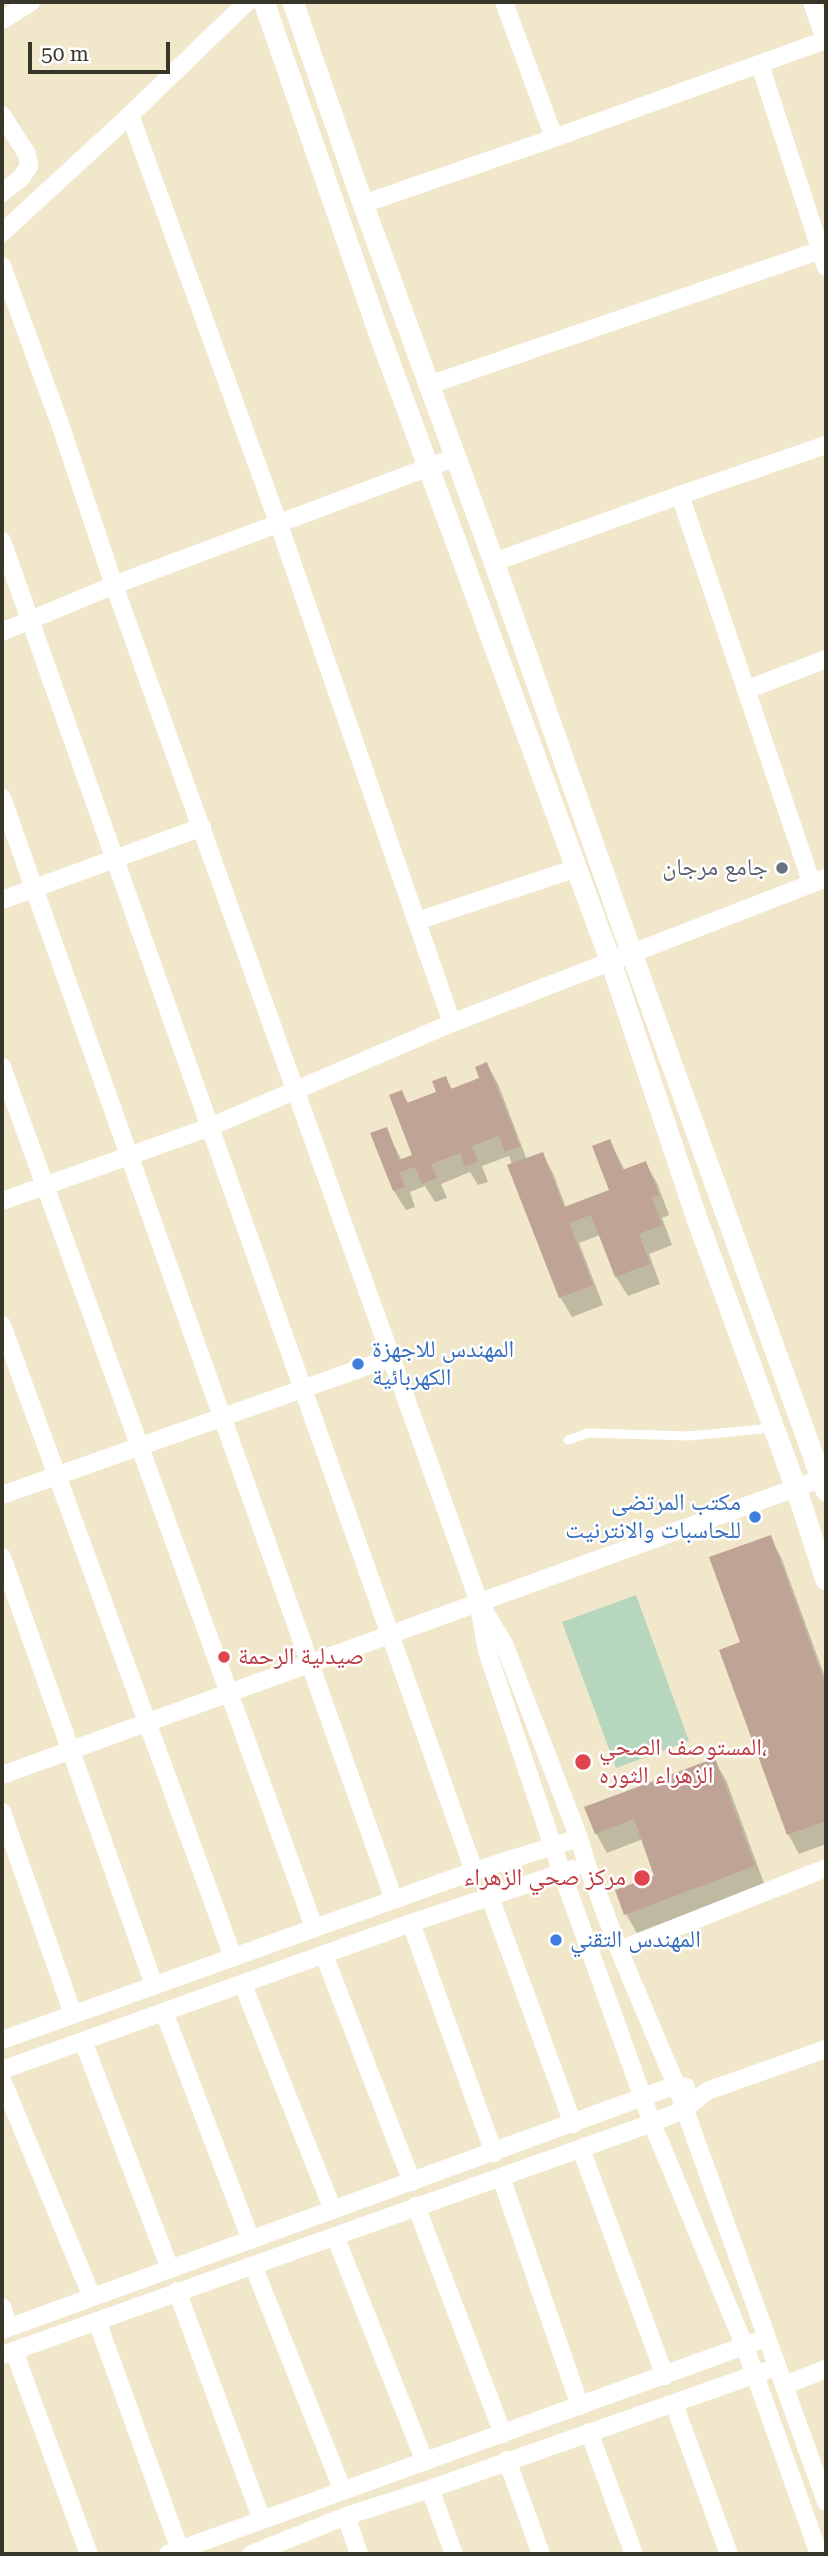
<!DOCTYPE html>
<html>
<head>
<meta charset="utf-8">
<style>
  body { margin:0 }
  #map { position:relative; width:828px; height:2556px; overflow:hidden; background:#f1e8cb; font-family:"Roboto Serif",serif }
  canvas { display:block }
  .frame { position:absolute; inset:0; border:4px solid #383529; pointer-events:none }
  .scale { position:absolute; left:28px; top:42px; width:142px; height:32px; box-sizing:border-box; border:4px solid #383529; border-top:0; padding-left:9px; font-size:21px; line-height:24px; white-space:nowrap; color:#383529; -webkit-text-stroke:5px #fff; paint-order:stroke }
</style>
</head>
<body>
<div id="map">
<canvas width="828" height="2556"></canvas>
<div class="frame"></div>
<div class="scale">50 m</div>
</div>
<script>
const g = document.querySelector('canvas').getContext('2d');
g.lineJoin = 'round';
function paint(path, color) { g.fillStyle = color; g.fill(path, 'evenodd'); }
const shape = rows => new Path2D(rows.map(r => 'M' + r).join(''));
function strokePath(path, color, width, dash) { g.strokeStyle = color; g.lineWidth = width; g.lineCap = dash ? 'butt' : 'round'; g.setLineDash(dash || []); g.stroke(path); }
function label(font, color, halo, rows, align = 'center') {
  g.font = font + ' "Roboto Serif","Noto Naskh Arabic",serif'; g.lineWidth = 5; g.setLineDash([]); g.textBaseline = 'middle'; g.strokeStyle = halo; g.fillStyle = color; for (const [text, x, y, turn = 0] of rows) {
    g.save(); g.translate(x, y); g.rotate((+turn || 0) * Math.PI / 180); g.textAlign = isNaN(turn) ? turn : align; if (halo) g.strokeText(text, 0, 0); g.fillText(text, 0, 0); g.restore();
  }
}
const green = shape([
  [636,1595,689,1741,616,1768,562,1622]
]);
const shadow = shape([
  [487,1064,498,1084,527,1160,542,1154,553,1173,566,1208,611,1191,610,1141,625,1171,645,1163,657,1183,669,1215,662,1218,672,1245,649,1254,660,1284,628,1296,616,1277,600,1235,579,1243,603,1305,572,1317,560,1297,509,1156,482,1166,488,1182,478,1185,470,1172,441,1184,447,1198,435,1202,425,1186,410,1192,415,1207,406,1210,394,1191,373,1134,386,1129,402,1161,414,1156,401,1092,409,1104,439,1093,445,1078,453,1090,481,1079],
  [770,1537,781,1557,826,1680,826,1844,799,1854,788,1834,743,1643],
  [714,1760,726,1780,765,1886,637,1933,626,1914,657,1877,643,1839,607,1853,596,1833]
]);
const building = shape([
  [487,1062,520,1147,505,1152,499,1136,472,1146,478,1162,465,1167,460,1153,431,1164,437,1178,422,1184,415,1167,400,1172,405,1187,393,1191,370,1133,387,1127,399,1160,412,1155,389,1095,402,1090,407,1103,436,1092,432,1081,446,1076,451,1089,479,1078,475,1067],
  [610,1139,622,1170,646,1161,659,1195,652,1198,662,1225,639,1234,650,1264,615,1277,591,1215,569,1223,593,1285,559,1298,507,1165,543,1152,564,1207,609,1190,592,1146],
  [771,1535,826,1687,826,1821,787,1835,719,1650,740,1642,709,1557],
  [715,1758,755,1866,624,1915,615,1890,654,1876,634,1819,595,1834,584,1807]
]);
const service = shape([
  [568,1440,588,1433,689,1436,772,1428]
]);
const minor = shape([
  [504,2,554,138],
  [812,2,825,40],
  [2,20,31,2],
  [760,65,826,267],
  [2,115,27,154,29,166,21,178,2,193],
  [130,115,278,522,452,1023],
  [363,204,554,138,826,40],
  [2,233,130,115,247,2],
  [2,266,59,421,114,585,479,1602,504,1644,579,1838,587,1865,619,1950,676,2085,826,2502],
  [429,385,821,250],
  [680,495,812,884],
  [2,541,474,1871],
  [494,562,680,495,826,445],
  [2,632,114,585,456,457],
  [746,690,826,659],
  [2,798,394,1900],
  [2,900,202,827],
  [417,921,577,868],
  [2,1067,314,1927],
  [2,1201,210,1127,452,1023,826,878],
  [2,1325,233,1957],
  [2,1495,390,1358],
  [2,1557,154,1985],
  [480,1612,487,1651,562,1873,652,2123,745,2347,819,2554],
  [2,1775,826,1477],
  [2,1812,73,2014],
  [490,1897,573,2124],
  [411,1923,494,2153],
  [619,1950,826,1868],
  [324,1955,412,2182],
  [243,1985,333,2210],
  [164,2012,251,2240],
  [2,2040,474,1871,579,1838],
  [83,2041,170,2269],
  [2,2070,411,1923,573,1869],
  [2,2080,92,2297],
  [581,2149,665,2376],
  [501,2177,580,2406],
  [416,2206,503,2434],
  [335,2236,425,2462],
  [253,2265,343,2491],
  [177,2291,262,2520],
  [2,2307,9,2327],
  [97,2321,180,2550],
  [2,2330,676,2085,686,2087],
  [14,2351,89,2554],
  [2,2355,652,2123,685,2109,707,2091,826,2049],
  [785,2385,826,2369],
  [674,2404,729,2554],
  [589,2432,634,2554],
  [507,2460,541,2554],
  [430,2489,454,2554],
  [346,2516,359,2554],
  [168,2554,755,2342],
  [251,2554,346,2516,430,2489,765,2371]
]);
const tertiary = shape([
  [264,2,380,336,611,962,697,1219,796,1488,826,1580],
  [293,2,363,204,494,562,632,954,826,1491]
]);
const markers = [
  [782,868,7,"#6b7280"],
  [358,1364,7,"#3f7fe0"],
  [755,1517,7,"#3f7fe0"],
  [224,1657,7,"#e0444e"],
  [583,1762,9,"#e0444e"],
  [642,1878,9,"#e0444e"],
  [556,1940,7,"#3f7fe0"]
];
const worshipNames = [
  ["جامع مرجان",768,868]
];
const shopNames = [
  ["المهندس للاجهزة",372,1350],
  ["الكهربائية",372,1378],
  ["مكتب المرتضى",741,1503,"right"],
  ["للحاسبات والانترنيت",741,1531,"right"],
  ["المهندس التقني",570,1940]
];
const healthNames = [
  ["صيدلية الرحمة",238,1657],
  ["المستوصف الصحي،",599,1748],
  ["الزهراء الثوره",599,1776],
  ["مركز صحي الزهراء",626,1878,"right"]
];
paint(green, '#b7d6be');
paint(shadow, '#0003');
paint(building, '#bfa394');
strokePath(service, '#fff', 9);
strokePath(minor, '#fff', 18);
strokePath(tertiary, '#fff', 21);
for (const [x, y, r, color] of markers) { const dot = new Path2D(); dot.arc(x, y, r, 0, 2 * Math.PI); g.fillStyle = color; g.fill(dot); strokePath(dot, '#fff', 2.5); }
label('24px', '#5b616d', '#fff', worshipNames, 'right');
label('24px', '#366cbe', '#fff', shopNames, 'left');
label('24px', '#be3a42', '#fff', healthNames, 'left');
</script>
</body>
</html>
